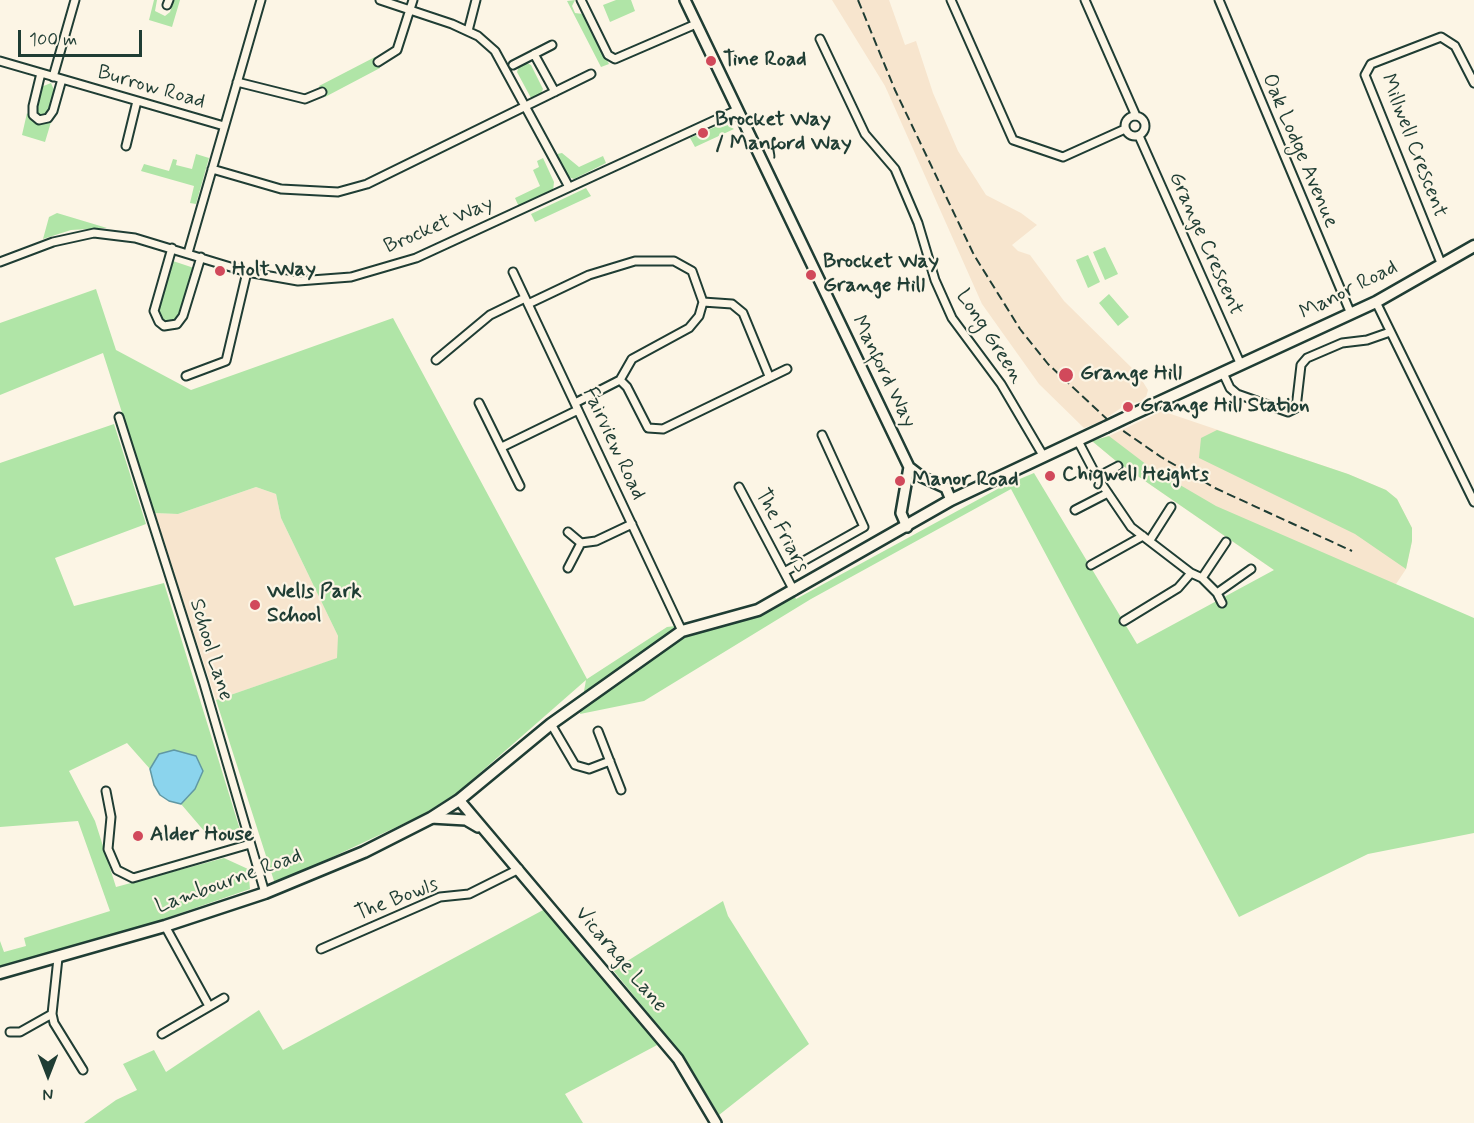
<!DOCTYPE html>
<html>
<head>
<meta charset="utf-8">
<style>
  body { margin:0 }
  #map { position:relative; width:1474px; height:1123px; overflow:hidden; background:#fcf5e5; font-family:Mynerve,sans-serif }
  canvas { display:block }
  .north { position:absolute; left:18px; top:1045px; width:60px; height:60px; -webkit-text-stroke:4px #fcf5e5; paint-order:stroke; rotate:180deg; font-size:16px; font-weight:700; line-height:24px; text-align:center; color:#1f3d34 }
  .north::after { content:''; display:block; margin:auto; width:21px; height:27px; background:#1f3d34; clip-path:polygon(50% 0,100% 100%,50% 72%,0 100%) }
  .scale { position:absolute; left:18px; top:30px; width:124px; height:27px; box-sizing:border-box; border:3px solid #1f3d34; border-top:0; padding-left:8px; font-size:18px; line-height:21px; white-space:nowrap; color:#1f3d34; -webkit-text-stroke:4px #fcf5e5; paint-order:stroke }
</style>
</head>
<body>
<div id="map">
<canvas width="1474" height="1123"></canvas>
<div class="north">N</div>
<div class="scale">100 m</div>
</div>
<script>
const g = document.querySelector('canvas').getContext('2d');
g.lineJoin = 'round';
function paint(path, color) { g.fillStyle = color; g.fill(path, 'evenodd'); }
const shape = rows => new Path2D(rows.map(r => 'M' + r).join(''));
function strokePath(path, color, width, dash) { g.strokeStyle = color; g.lineWidth = width; g.lineCap = dash ? 'butt' : 'round'; g.setLineDash(dash || []); g.stroke(path); }
function label(font, color, halo, rows, align = 'center') {
  g.font = font + ' Mynerve,sans-serif'; g.lineWidth = 4.5; g.setLineDash([]); g.textBaseline = 'middle'; g.strokeStyle = halo; g.fillStyle = color; for (const [text, x, y, turn = 0] of rows) {
    g.save(); g.translate(x, y); g.rotate((+turn || 0) * Math.PI / 180); g.textAlign = isNaN(turn) ? turn : align; if (halo) g.strokeText(text, 0, 0); g.fillText(text, 0, 0); g.restore();
  }
}
const built = shape([
  [832,0,889,0,905,45,916,41,933,93,958,151,986,195,1021,213,1037,225,1012,245,1018,251,1030,255,1064,301,1138,374,1148,390,1145,401,1127,404,1100,422,1084,428,1039,384,982,304,885,86],
  [1162,411,1348,474,1386,490,1397,499,1412,528,1412,541,1406,569,1396,584,1274,570,1116,461,1092,441,1109,436],
  [256,487,276,494,281,518,338,636,338,658,216,700,154,513,178,514]
]);
const green = shape([
  [154,0,157,0,155,11,165,16,170,12,174,0,180,0,172,27,149,20],
  [575,0,572,6,575,13,583,14,609,64,601,67,567,1],
  [616,0,631,0,635,11,610,22,603,5],
  [375,57,380,68,325,97,319,86],
  [527,63,531,65,543,89,540,95,531,98,517,72,519,66],
  [51,83,54,90,49,109,46,114,38,115,35,110,41,87],
  [27,113,34,122,51,122,45,142,22,135],
  [724,123,734,129,695,147,690,138],
  [562,153,579,167,603,156,606,163,574,179,568,177,557,154],
  [196,154,209,158,196,204,190,203,194,186,141,171,144,164,169,171,173,159,177,160,176,165,192,169],
  [543,158,554,182,553,191,519,207,515,198,540,186,533,170,539,167,537,161],
  [586,188,591,196,535,222,531,214],
  [57,213,107,228,71,230,43,239,49,217],
  [1105,247,1118,274,1105,280,1093,252],
  [1088,255,1100,282,1088,288,1076,260],
  [173,261,194,268,178,318,167,321,160,318,158,308],
  [96,289,116,350,191,390,393,318,587,679,667,627,742,618,794,595,796,599,1003,486,1034,473,1137,644,1274,570,1116,461,1092,441,1109,436,1151,468,1216,506,1474,618,1474,833,1368,854,1239,917,1011,489,811,599,644,701,580,714,586,680,457,793,422,815,275,884,216,700,337,658,338,636,281,518,276,494,256,487,178,514,154,513,103,353,0,395,0,323],
  [1109,294,1129,317,1118,326,1099,303],
  [114,424,146,524,55,558,74,606,164,583,241,833,205,832,181,804,195,789,159,754,150,769,127,743,69,771,95,821,116,887,224,858,248,869,250,889,129,931,0,968,0,941,4,952,26,946,24,938,110,911,78,821,0,827,0,463],
  [1217,430,1348,474,1386,490,1397,499,1412,528,1412,541,1406,569,1355,534,1199,458,1201,438],
  [723,901,728,916,809,1044,719,1115,686,1060,613,970],
  [545,909,659,1044,565,1094,583,1123,84,1123,116,1100,137,1090,123,1064,154,1050,166,1072,259,1010,283,1050]
]);
const water = shape([
  [174,750,196,756,203,771,195,789,181,804,169,801,160,795,154,785,150,769,159,754,174,750]
]);
const minor = shape([
  [380,0,452,24,478,36,495,51,569,187],
  [581,0,608,55,615,59,696,24],
  [951,0,1013,140,1063,157,1125,129],
  [1085,0,1136,116],
  [1219,0,1351,314],
  [167,5,169,0],
  [468,31,476,0],
  [820,39,865,134,895,169,918,223,935,280,952,318,1001,384,1044,457],
  [534,54,555,92],
  [0,61,224,126],
  [378,62,397,50,413,0],
  [513,65,552,45],
  [41,73,33,106,33,115,39,120,48,118,53,111,62,79],
  [53,77,75,0],
  [237,82,305,99,322,92],
  '1125 126a10 10 0 1 1 20 0a10 10 0 1 1-20 0Z',
  [1139,136,1241,365],
  [126,146,137,101],
  [212,169,281,189,338,192,367,184,591,74],
  [172,248,154,311,159,322,164,326,177,324,183,316,201,257],
  [188,253,261,0],
  [0,262,53,242,94,233,135,238,247,272,298,281,351,277,416,258,737,110],
  [1441,263,1365,75,1371,64,1441,37,1455,46,1474,83],
  [513,272,682,631],
  [703,302,732,304,743,313,769,376],
  [1376,302,1474,502],
  [528,304,589,275,635,261,674,261,692,271,703,302,699,316,689,328,632,359,620,380,575,403],
  [436,360,490,315,525,298],
  [1223,373,1230,388,1237,394,1288,412,1296,408,1301,365,1307,358,1342,343,1367,340,1390,332],
  [186,376,226,361,247,272],
  [620,380,627,387,648,428,663,429,787,369],
  [479,403,520,486],
  [119,417,204,684,265,893],
  [1078,441,1097,477,1131,527,1191,573,1202,578,1217,593,1222,603],
  [502,447,578,410],
  [1097,477,1118,466],
  [739,487,794,591],
  [1075,510,1108,493],
  [568,532,581,543],
  [1150,540,1171,507],
  [1091,565,1143,536],
  [568,568,581,543,596,541,632,524],
  [784,572,864,527,822,435],
  [1202,578,1226,542],
  [1217,593,1251,569],
  [1124,621,1178,588,1191,573],
  [551,724,575,765,589,769,610,761],
  [598,731,621,790],
  [106,791,111,817,108,849,117,870,133,878,250,844],
  [165,926,209,1006],
  [321,949,440,897,469,894,519,869],
  [58,958,52,1014,54,1023,83,1070],
  [10,1032,20,1032,52,1014],
  [162,1034,224,998]
]);
const tertiary = shape([
  [685,0,909,467,922,477,946,488,951,500],
  [907,527,901,513,909,467],
  [459,800,678,1059,716,1123],
  [431,818,466,820,478,827]
]);
const secondary = shape([
  [1129,416,1376,302,1474,246],
  [0,973,165,926,265,893,364,852,431,818,459,800,551,724,682,631,758,610,951,500,1106,427]
]);
const rail = shape([
  [858,0,895,90,974,255,1020,329,1048,364,1109,421,1161,457,1215,488,1352,551]
]);
const secondaryBridge = shape([
  [1106,427,1129,416]
]);
const markers = [
  [711,61,6,"#d1495b"],
  [703,133,6,"#d1495b"],
  [220,271,6,"#d1495b"],
  [811,275,6,"#d1495b"],
  [1066,375,8,"#d1495b"],
  [1128,407,6,"#d1495b"],
  [1050,476,6,"#d1495b"],
  [900,481,6,"#d1495b"],
  [255,605,6,"#d1495b"],
  [138,836,6,"#d1495b"]
];
const poiNames = [
  ["Tine Road",723,61],
  ["Brocket Way",715,121],
  ["/ Manford Way",715,145],
  ["Brocket Way",823,263],
  ["Grange Hill",823,287],
  ["Holt Way",232,271],
  ["Grange Hill",1080,375],
  ["Grange Hill Station",1140,407],
  ["Chigwell Heights",1062,476],
  ["Manor Road",912,481],
  ["Wells Park",267,593],
  ["School",267,617],
  ["Alder House",150,836]
];
const streetNames = [
  ["Burrow Road",151,88,16],
  ["Millwell Crescent",1413,146,69],
  ["Oak Lodge Avenue",1299,151,67],
  ["Brocket Way",439,226,-23],
  ["Grange Crescent",1205,244,66],
  ["Manor Road",1349,291,-27],
  ["Long Green",989,337,57],
  ["Manford Way",883,372,64],
  ["Fairview Road",613,444,65],
  ["The Friars",781,531,62],
  ["School Lane",210,650,73],
  ["Lambourne Road",229,882,-20],
  ["The Bowls",397,900,-21],
  ["Vicarage Lane",620,960,50]
];
paint(built, '#f7e5ce');
paint(green, '#b0e5a7');
paint(water, '#8bd4ed');
strokePath(water, '#6098a3', 1.5);
strokePath(minor, '#1f3d34', 11);
strokePath(tertiary, '#1f3d34', 14);
strokePath(secondary, '#1f3d34', 15);
strokePath(minor, '#fcf5e5', 7);
strokePath(tertiary, '#fcf5e5', 9);
strokePath(secondary, '#fcf5e5', 10);
strokePath(rail, '#1f3d34', 2, [9, 4.5]);
strokePath(secondaryBridge, '#1f3d34', 15, []);
strokePath(secondaryBridge, '#fcf5e5', 10);
for (const [x, y, r, color] of markers) { const dot = new Path2D(); dot.arc(x, y, r, 0, 2 * Math.PI); g.fillStyle = color; g.fill(dot); strokePath(dot, '#fcf5e5', 2); }
label('bold 21px', '#1f3d34', '#fcf5e5', poiNames, 'left');
label('21px', '#1f3d34', '#fcf5e5', streetNames);
</script>
</body>
</html>
